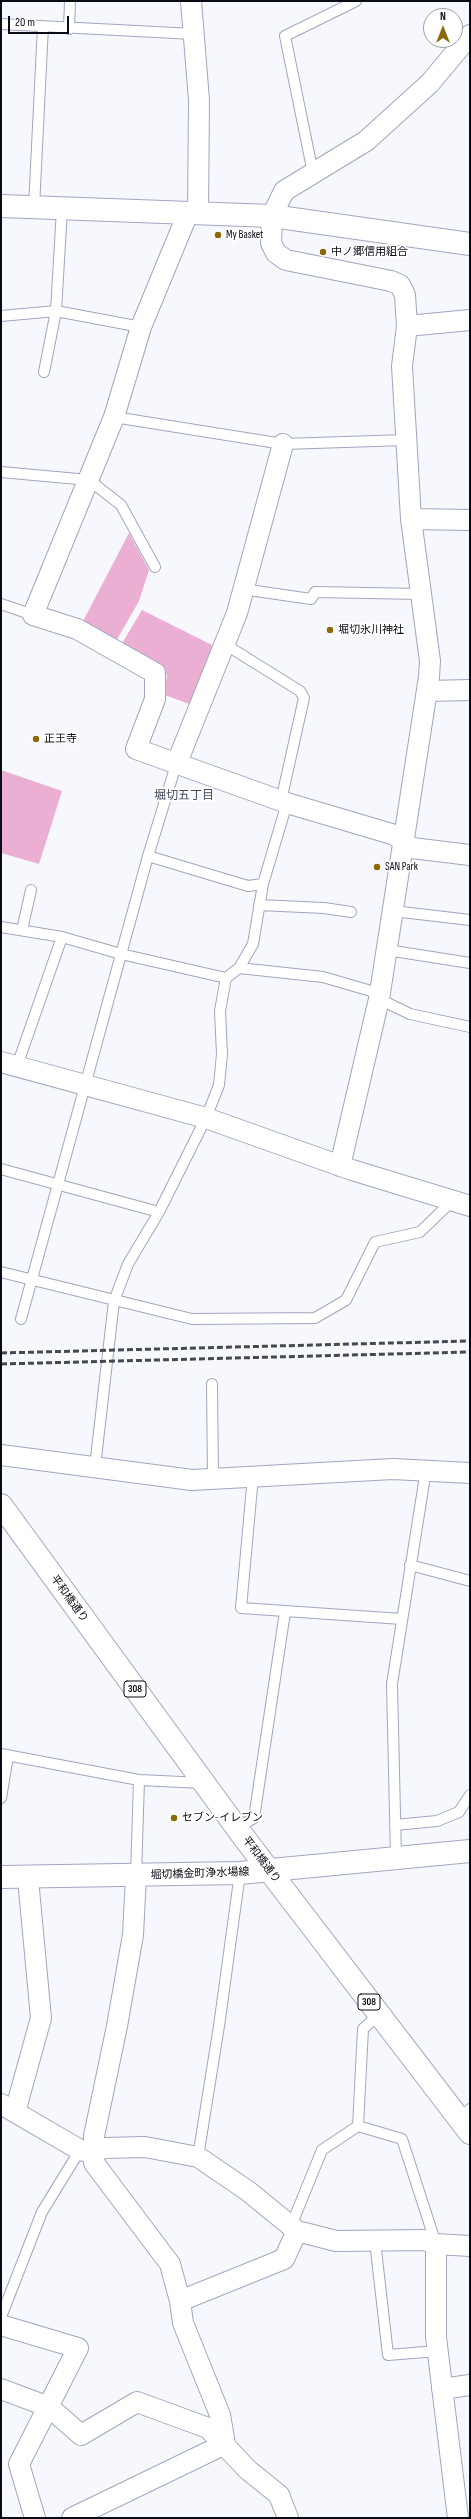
<!DOCTYPE html>
<html>
<head>
<meta charset="utf-8">
<style>
  body { margin:0 }
  #map { position:relative; width:471px; height:2519px; overflow:hidden; background:#f7f8fe; font-family:"Sofia Sans Condensed",sans-serif }
  canvas { display:block }
  .frame { position:absolute; inset:0; border:2px solid #0a0c15; pointer-events:none }
  .north { position:absolute; left:423px; top:8px; width:40px; height:40px; box-sizing:border-box; background:#fff; border:1px solid #9d9ea1; border-radius:50%; rotate:0deg; font-size:11px; font-weight:700; line-height:16px; text-align:center; color:#0a0c15 }
  .north::after { content:''; display:block; margin:auto; width:14px; height:18px; background:#8b6808; clip-path:polygon(50% 0,100% 100%,50% 72%,0 100%) }
  .scale { position:absolute; left:8px; top:16px; width:61px; height:18px; box-sizing:border-box; border:2px solid #0a0c15; border-top:0; padding-left:5px; font-size:12px; line-height:14px; white-space:nowrap; color:#0a0c15; -webkit-text-stroke:3px #fff; paint-order:stroke }
</style>
</head>
<body>
<div id="map">
<canvas width="471" height="2519"></canvas>
<div class="frame"></div>
<div class="north">N</div>
<div class="scale">20 m</div>
</div>
<script>
const g = document.querySelector('canvas').getContext('2d');
g.lineJoin = 'round';
function paint(path, color) { g.fillStyle = color; g.fill(path, 'evenodd'); }
const shape = rows => new Path2D(rows.map(r => 'M' + r).join(''));
function strokePath(path, color, width, dash) { g.strokeStyle = color; g.lineWidth = width; g.lineCap = dash ? 'butt' : 'round'; g.setLineDash(dash || []); g.stroke(path); }
function label(font, color, halo, rows, align = 'center') {
  g.font = font + ' "Sofia Sans Condensed","Noto Sans JP",sans-serif'; g.lineWidth = 3.5; g.setLineDash([]); g.textBaseline = 'middle'; g.strokeStyle = halo; g.fillStyle = color; for (const [text, x, y, turn = 0] of rows) {
    g.save(); g.translate(x, y); g.rotate((+turn || 0) * Math.PI / 180); g.textAlign = isNaN(turn) ? turn : align; if (halo) g.strokeText(text, 0, 0); g.fillText(text, 0, 0); g.restore();
  }
}
const green = shape([
  [129,533,149,570,139,601,115,643,82,623],
  [142,610,216,647,192,705,162,694,167,677,165,668,121,645],
  [1,770,62,791,39,864,1,853]
]);
const service = shape([
  [1,24,194,34],
  [69,29,70,1],
  [313,173,285,36,356,1],
  [34,207,43,26],
  [1,316,56,311,141,327],
  [44,372,56,311,62,209],
  [114,417,283,444,406,440],
  [1,472,89,480,121,505,155,567],
  [242,589,311,599,315,592,420,594],
  [1,604,33,615],
  [226,645,300,691,304,698,281,801],
  [148,856,248,886,263,884],
  [259,905,324,908,351,912],
  [393,911,470,920],
  [1,927,62,937,121,954,226,978],
  [22,930,31,890],
  [387,950,470,963],
  [239,968,323,977,371,991,379,999,410,1014,470,1027],
  [17,1066,62,937],
  [1,1169,159,1212],
  [1,1272,192,1319,315,1318,346,1300,375,1242,420,1232,452,1201],
  [21,1319,148,856,176,765],
  [212,1384,213,1478],
  [95,1467,114,1301,128,1264,159,1212,206,1118,219,1085,222,1054,220,1011,226,978,239,968,253,944,263,884,287,803],
  [253,1476,241,1608,402,1619],
  [410,1565,470,1581],
  [1,1754,139,1780,203,1783],
  [1,1798,8,1756],
  [395,1825,437,1821,459,1812,470,1795],
  [237,1828,254,1818,285,1612],
  [396,1857,392,1684,426,1470],
  [136,1876,139,1780],
  [458,2118,470,2109],
  [358,2126,402,2139,436,2244],
  [198,2157,219,2026,240,1873],
  [291,2226,322,2150,358,2126,363,2029,379,2014],
  [375,2241,388,2355,437,2351],
  [1,2317,42,2212,80,2150]
]);
const minor = shape([
  [191,1,199,100,198,213],
  [188,213,141,327,114,417,33,615,77,629,155,673,155,699,136,749,287,803,395,835,412,848,470,855],
  [407,326,470,320],
  [411,519,470,520],
  [428,691,470,690],
  [176,765,237,613,283,444],
  [1,1062,206,1118,352,1170,470,1206],
  [340,1166,379,999,429,677,430,661,411,519,402,366,407,326,405,295,400,285,391,281,286,260,276,253,271,243,272,216,284,191,366,141,430,83,470,35],
  [1,1455,192,1480,393,1469,470,1473],
  [136,1876,133,1935,117,2026,94,2136,94,2163,170,2264,180,2301],
  [1,2104,80,2150,93,2153,104,2148,145,2147,198,2157,248,2191,297,2231,336,2241,425,2240,436,2244],
  [15,2112,41,2018,28,1879],
  [1,2325,78,2348,19,2464,35,2518],
  [1,2389,49,2407,81,2435,137,2402,208,2428,248,2470,279,2495,288,2518],
  [442,2389,470,2385],
  [225,2444,220,2415,183,2323,180,2301,284,2259,297,2231],
  [72,2518,225,2444],
  [458,2518,436,2337,436,2244,470,2246]
]);
const tertiary = shape([
  [1,206,272,216,470,244],
  [1,1877,240,1873,470,1851]
]);
const primary = shape([
  [1,1505,242,1835,470,2133]
]);
const rail = shape([
  [1,1353,470,1341],
  [1,1364,470,1352]
]);
const markers = [
  [218,235,4,"#8b6808"],
  [323,252,4,"#8b6808"],
  [330,630,4,"#8b6808"],
  [36,739,4,"#8b6808"],
  [377,867,4,"#8b6808"],
  [174,1818,4,"#8b6808"]
];
const shields = [
  [135,1689,22],
  [369,2002,22]
];
const shieldNames = [
  ["308",135,1689],
  ["308",369,2002]
];
const poiNames = [
  ["My Basket",226,235],
  ["中ノ郷信用組合",331,252],
  ["堀切氷川神社",338,630],
  ["正王寺",44,739],
  ["SAN Park",385,867],
  ["セブン-イレブン",182,1818]
];
const streetNames = [
  ["平和橋通り",69,1599,54],
  ["平和橋通り",261,1860,53],
  ["堀切橋金町浄水場線",200,1874,-2]
];
const neighbourhoodNames = [
  ["堀切五丁目",184,796]
];
paint(green, '#ebafd3');
strokePath(service, '#a0a6bf', 12);
strokePath(minor, '#a0a6bf', 22);
strokePath(tertiary, '#a0a6bf', 24);
strokePath(primary, '#a0a6bf', 24);
strokePath(service, '#fff', 10);
strokePath(minor, '#fff', 20);
strokePath(tertiary, '#fff', 22);
strokePath(primary, '#fff', 22);
strokePath(rail, '#464850', 3, [6, 3]);
for (const [x, y, r, color] of markers) { const dot = new Path2D(); dot.arc(x, y, r, 0, 2 * Math.PI); g.fillStyle = color; g.fill(dot); strokePath(dot, '#fff', 1.5); }
for (const [x, y, w] of shields) { const box = new Path2D(); box.roundRect(x - w / 2, y - 8, w, 16, 3); g.fillStyle = '#fff'; g.fill(box); strokePath(box, '#0a0c15', 1); }
label('bold 10px', '#0a0c15', null, shieldNames);
label('11px', '#0a0c15', '#fff', poiNames, 'left');
label('11px', '#0a0c15', '#fff', streetNames);
label('12px', '#43475d', '#fff', neighbourhoodNames);
</script>
</body>
</html>
